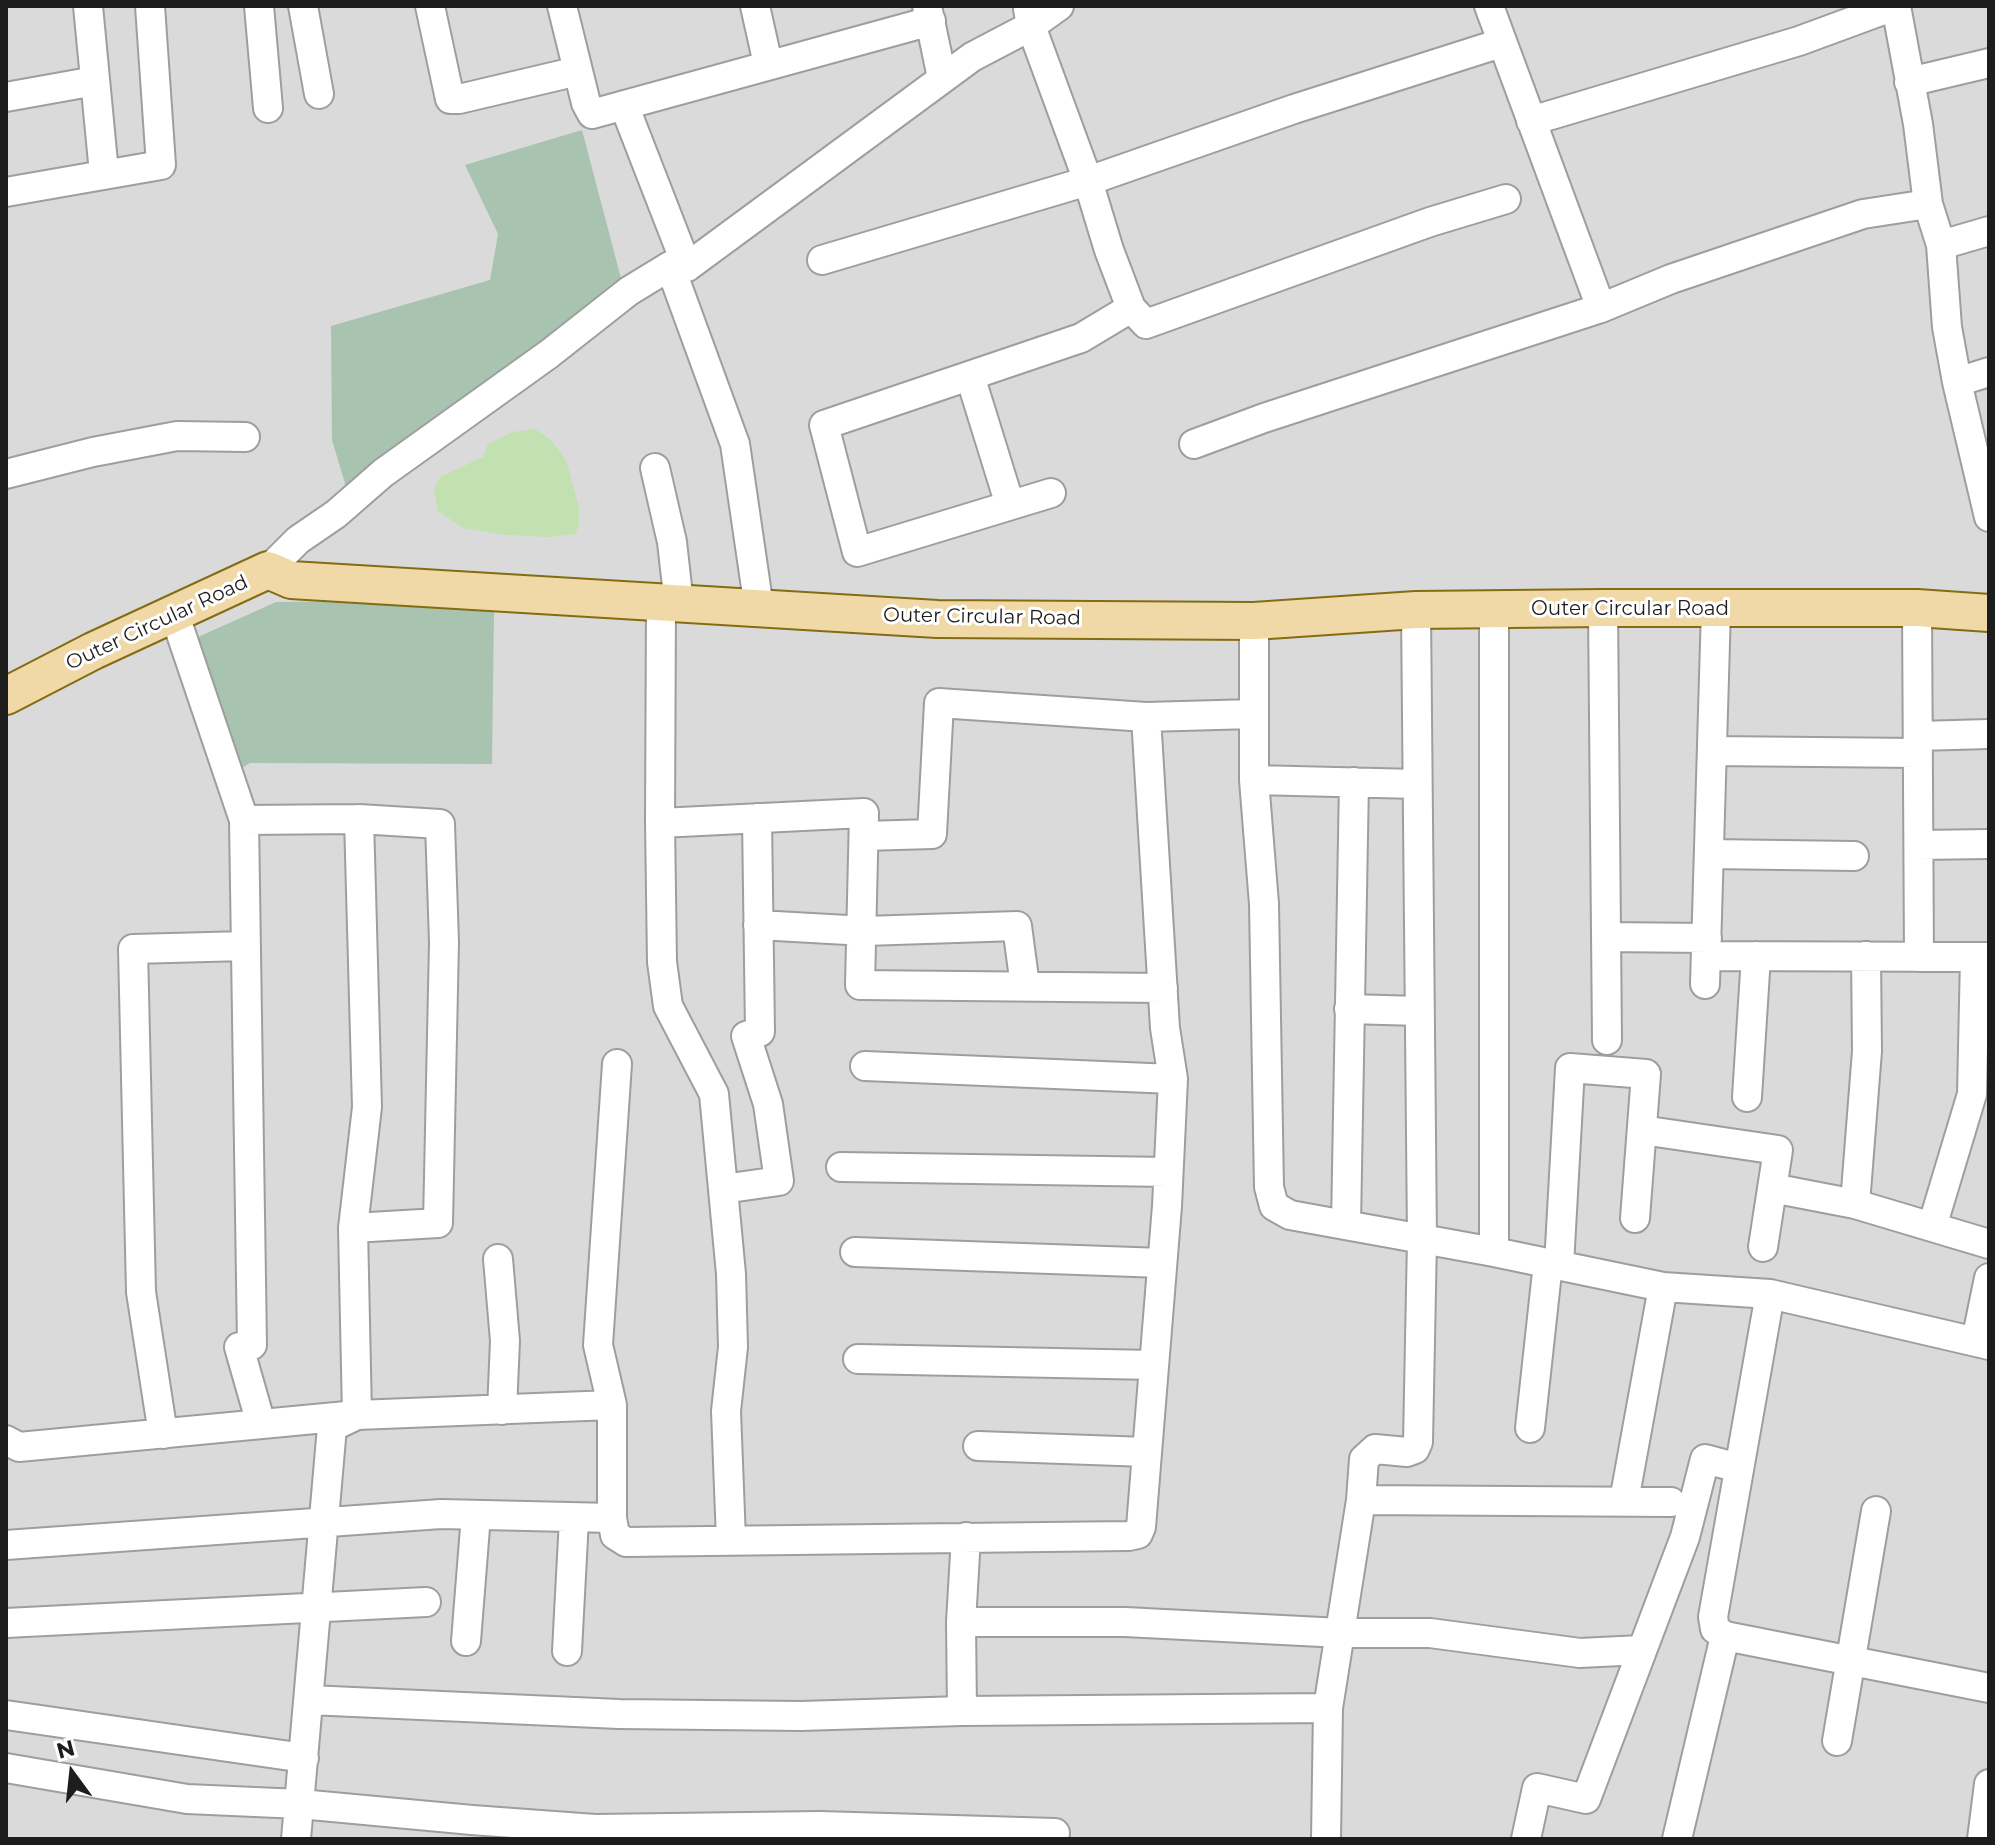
<!DOCTYPE html>
<html>
<head>
<meta charset="utf-8">
<style>
  body { margin:0 }
  #map { position:relative; width:1995px; height:1845px; overflow:hidden; background:#edebe4; font-family:Montserrat,sans-serif }
  canvas { display:block }
  .frame { position:absolute; inset:0; border:8px solid #1d1d1d; pointer-events:none }
  .north { position:absolute; left:32px; top:1733px; width:80px; height:80px; -webkit-text-stroke:6px #fff; paint-order:stroke; rotate:345deg; font-size:22px; font-weight:700; line-height:32px; text-align:center; color:#1d1d1d }
  .north::after { content:''; display:block; margin:auto; width:28px; height:36px; background:#1d1d1d; clip-path:polygon(50% 0,100% 100%,50% 72%,0 100%) }
</style>
</head>
<body>
<div id="map">
<canvas width="1995" height="1845"></canvas>
<div class="frame"></div>
<div class="north">N</div>
</div>
<script>
const g = document.querySelector('canvas').getContext('2d');
g.lineJoin = 'round';
function paint(path, color) { g.fillStyle = color; g.fill(path, 'evenodd'); }
const shape = rows => new Path2D(rows.map(r => 'M' + r).join(''));
function strokePath(path, color, width, dash) { g.strokeStyle = color; g.lineWidth = width; g.lineCap = dash ? 'butt' : 'round'; g.setLineDash(dash || []); g.stroke(path); }
function label(font, color, halo, rows, align = 'center') {
  g.font = font + ' Montserrat,sans-serif'; g.lineWidth = 6; g.setLineDash([]); g.textBaseline = 'middle'; g.strokeStyle = halo; g.fillStyle = color; for (const [text, x, y, turn = 0] of rows) {
    g.save(); g.translate(x, y); g.rotate((+turn || 0) * Math.PI / 180); g.textAlign = isNaN(turn) ? turn : align; if (halo) g.strokeText(text, 0, 0); g.fillText(text, 0, 0); g.restore();
  }
}
const residential = shape([
  [6,6,1989,6,1989,1839,6,1839]
]);
const grass = shape([
  [535,429,551,440,566,460,579,507,579,523,576,534,549,537,505,535,463,528,438,511,434,489,440,477,483,457,488,444,513,432]
]);
const cemetery = shape([
  [582,130,623,286,347,490,332,440,331,326,490,280,498,234,465,165],
  [360,601,494,612,492,764,250,763,230,776,187,642,276,602]
]);
const minor = shape([
  [88,6,104,173],
  [259,6,268,108],
  [303,6,319,94],
  [430,6,450,99,459,99,578,71],
  [562,6,586,103,592,114,931,21],
  [755,6,768,64],
  [927,6,942,78],
  [1489,6,1601,308],
  [1896,6,1918,124,1928,204,1941,245,1947,327,1957,382,1989,517],
  [1028,9,1031,26,1088,181,1109,250,1131,308,1146,324,1430,222,1506,199],
  [1909,82,1989,63],
  [6,97,95,81],
  [624,105,687,267],
  [1531,121,1799,41,1894,6],
  [6,192,161,165,150,6],
  [1941,245,1989,231],
  [822,260,1088,181,1294,109,1501,43],
  [670,266,735,444,759,608],
  [970,376,1010,505],
  [1957,382,1989,372],
  [1194,444,1264,418,1601,308,1671,279,1863,214,1928,204],
  [655,468,672,542,679,604],
  [6,474,93,452,177,436,245,437],
  [1051,493,857,552,824,425,1081,338,1131,308],
  [268,570,298,540,336,514,383,473,549,354,629,291,670,266,687,267,972,57,1031,26,1059,6],
  [661,603,660,823,864,813,860,985,1163,988],
  [1603,608,1607,1040],
  [1917,608,1919,957],
  [1494,609,1494,1252],
  [174,613,244,820,252,1345,239,1347,261,1424],
  [1254,621,1254,780,1264,904,1269,1187,1274,1206,1290,1215,1494,1252,1663,1287,1770,1294,1989,1345],
  [1918,736,1989,734],
  [1712,751,1918,753],
  [1254,780,1417,784],
  [244,820,359,819,440,824,444,942,438,1223,353,1228],
  [660,823,662,962,668,1006,714,1094,731,1274,733,1347,726,1411,731,1540],
  [864,836,932,834,939,703,1146,717,1253,714],
  [1919,845,1989,844],
  [1709,854,1854,856],
  [758,925,865,931,1017,926,1025,986],
  [1606,937,1707,938],
  [1706,956,1989,957],
  [1705,984,1716,609],
  [1349,1009,1419,1011],
  [865,1066,1173,1079],
  [1747,1097,1756,956],
  [1642,1130,1778,1150,1763,1247],
  [841,1167,1168,1172],
  [1772,1188,1855,1204,1989,1244],
  [723,1189,779,1181,768,1104,746,1036,760,1032,757,818],
  [1855,1204,1867,1051,1866,956],
  [1346,1225,1354,782],
  [1932,1227,1972,1094,1975,957],
  [855,1252,1162,1263],
  [498,1259,505,1341,502,1410],
  [1559,1265,1570,1068,1646,1074,1635,1218],
  [1770,1294,1713,1617,1715,1629,1725,1636,1989,1688],
  [1976,1341,1989,1278],
  [858,1359,1154,1365],
  [612,1405,598,1345,617,1064],
  [1530,1428,1548,1263],
  [163,1434,141,1292,133,949,245,946],
  [6,1440,19,1447,357,1415,612,1405,612,1518,615,1535,626,1542,1129,1536,1138,1534,1141,1527,1167,1206,1173,1079,1165,1028,1146,717],
  [978,1446,1147,1452],
  [1361,1500,1671,1502],
  [1624,1501,1663,1287],
  [6,1545,441,1514,612,1518],
  [961,1622,1125,1622,1341,1633,1430,1633,1580,1653,1641,1650],
  [6,1623,426,1602],
  [466,1641,476,1515],
  [567,1651,574,1519],
  [309,1700,619,1714,801,1716,962,1711,1328,1708],
  [962,1711,961,1622,966,1537],
  [6,1715,304,1758],
  [1837,1741,1876,1511],
  [6,1768,187,1799,300,1804,472,1820,595,1829,820,1826,1055,1833],
  [296,1839,332,1427,357,1415,353,1228,367,1107,359,819],
  [1326,1839,1328,1708,1361,1500,1364,1459,1375,1449,1407,1452,1415,1449,1418,1442,1422,1239,1416,610],
  [1526,1839,1537,1788,1586,1799,1685,1537,1705,1459,1739,1468],
  [1677,1839,1725,1636],
  [1982,1839,1989,1784]
]);
const major = shape([
  [6,696,93,651,268,570,291,580,937,619,1254,621,1416,610,1603,608,1917,608,1989,613]
]);
const streetNames = [
  ["Outer Circular Road",1630,609],
  ["Outer Circular Road",982,617,1],
  ["Outer Circular Road",157,623,-25]
];
paint(residential, '#dbdada');
paint(grass, '#c2e1b0');
paint(cemetery, '#a8c3b0');
strokePath(minor, '#9e9e9e', 32);
strokePath(major, '#836c12', 40);
strokePath(minor, '#fff', 28);
strokePath(major, '#f0d9a6', 36);
label('20px', '#1d1d1d', '#fff', streetNames);
</script>
</body>
</html>
